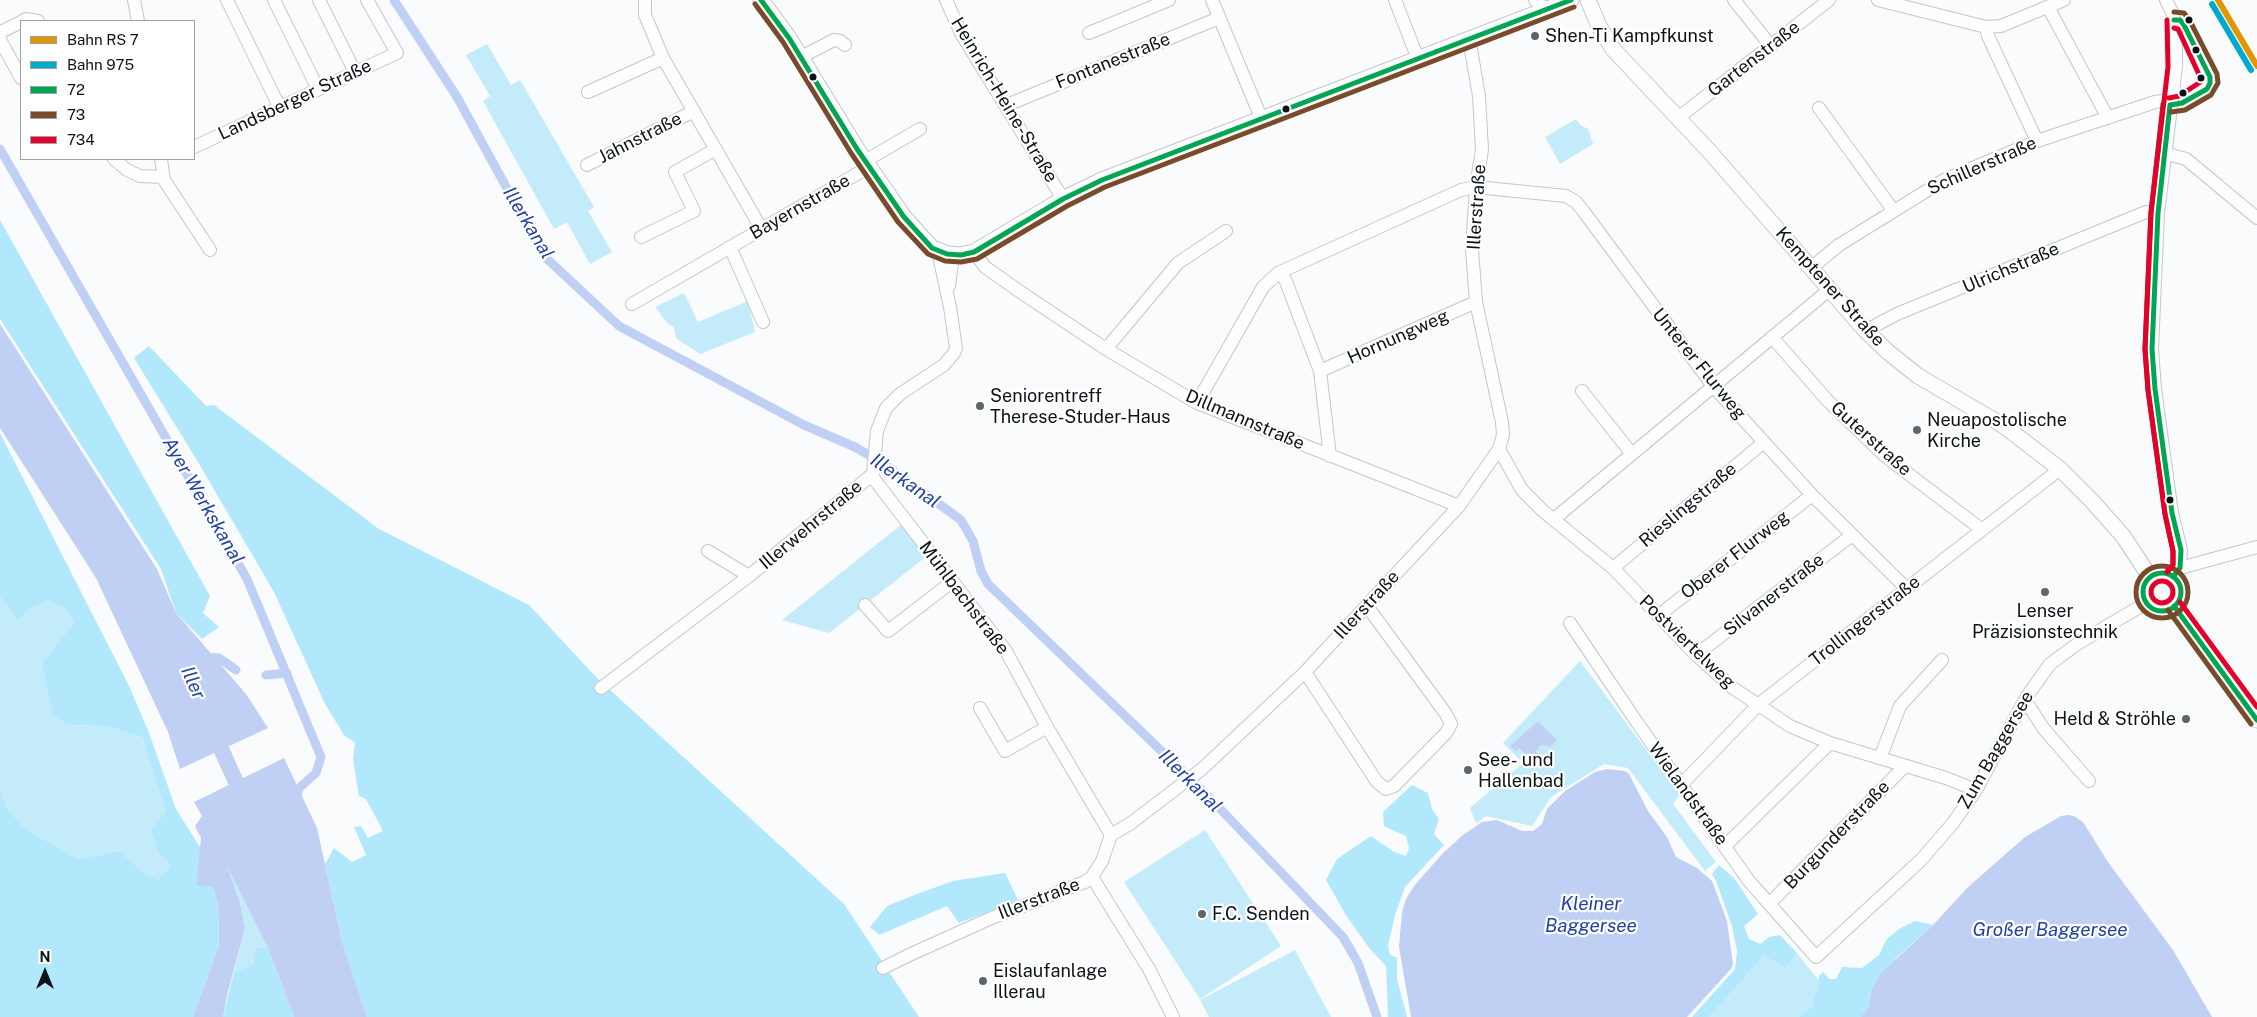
<!DOCTYPE html>
<html>
<head>
<meta charset="utf-8">
<style>
  body { margin:0 }
  #map { position:relative; width:2257px; height:1017px; overflow:hidden; background:#f9fbfd; font-family:"Public Sans",sans-serif }
  canvas { display:block }
  .legend { position:absolute; left:20px; top:20px; width:175px; height:140px; box-sizing:border-box; background:#fff; border:1px solid #9ea1a2; margin:0; padding:6px 9px; list-style:none; font-size:15px; color:#0c1316 }
  .legend li { display:flex; align-items:center; gap:10px; height:25px }
  .legend b { width:25px; border:1px solid #9ea1a2 }
  .north { position:absolute; left:20px; top:947px; width:50px; height:50px; -webkit-text-stroke:4px #fff; paint-order:stroke; rotate:0deg; font-size:14px; font-weight:700; line-height:20px; text-align:center; color:#0c1316 }
  .north::after { content:''; display:block; margin:auto; width:18px; height:22px; background:#0c1316; clip-path:polygon(50% 0,100% 100%,50% 72%,0 100%) }
</style>
</head>
<body>
<div id="map">
<canvas width="2257" height="1017"></canvas>
<ul class="legend">
<li><b style="height:6px;background:#e09702"></b>Bahn RS 7</li>
<li><b style="height:6px;background:#00a9ce"></b>Bahn 975</li>
<li><b style="height:6px;background:#00a651"></b>72</li>
<li><b style="height:6px;background:#7a4b2a"></b>73</li>
<li><b style="height:6px;background:#e4002b"></b>734</li>
</ul>
<div class="north">N</div>
</div>
<script>
const g = document.querySelector('canvas').getContext('2d');
g.lineJoin = 'round';
function paint(path, color) { g.fillStyle = color; g.fill(path, 'evenodd'); }
const shape = rows => new Path2D(rows.map(r => 'M' + r).join(''));
function strokePath(path, color, width, dash) { g.strokeStyle = color; g.lineWidth = width; g.lineCap = dash ? 'butt' : 'round'; g.setLineDash(dash || []); g.stroke(path); }
function label(font, color, halo, rows, align = 'center') {
  g.font = font + ' "Public Sans",sans-serif'; g.lineWidth = 4.5; g.setLineDash([]); g.textBaseline = 'middle'; g.strokeStyle = halo; g.fillStyle = color; for (const [text, x, y, turn = 0] of rows) {
    g.save(); g.translate(x, y); g.rotate((+turn || 0) * Math.PI / 180); g.textAlign = isNaN(turn) ? turn : align; if (halo) g.strokeText(text, 0, 0); g.fillText(text, 0, 0); g.restore();
  }
}
const green = shape([
  [487,44,511,85,520,80,594,207,588,211,612,252,590,264,567,222,554,229,483,101,490,96,466,55],
  [1576,119,1580,125,1588,129,1593,144,1560,164,1545,137],
  [684,293,698,322,748,301,755,332,700,354,676,338,674,327,668,324,655,307],
  [902,524,927,556,829,633,782,620],
  [0,597,18,620,32,608,48,601,64,608,75,621,42,663,68,725,108,726,142,737,166,812,158,852,170,866,158,880,139,869,120,851,78,859,26,829,7,809,0,788],
  [1580,661,1680,795,1673,804,1716,862,1705,871,1628,768,1604,764,1551,797,1532,826,1486,816,1476,823,1470,808,1523,763,1503,743],
  [1205,830,1281,946,1200,999,1124,882],
  [224,860,268,948,256,948,253,964,234,972,245,928,240,903],
  [1295,950,1331,1017,1209,1017,1200,1000],
  [1797,953,1820,982,1814,1005,1798,1017,1709,1017,1764,956,1785,968]
]);
const forest = shape([
  [0,220,210,596,203,613,219,627,202,639,176,613,161,569,0,319],
  [149,346,206,406,214,405,379,529,529,605,597,678,844,904,919,1017,367,1017,342,941,325,864,334,848,352,862,366,855,354,827,361,826,368,838,383,831,366,799,359,796,353,759,355,743,344,735,325,704,274,592,198,462,134,358],
  [0,433,130,688,149,733,176,809,201,849,196,884,213,887,218,905,219,945,193,1017,0,1017,0,788,7,809,26,829,78,859,120,851,139,869,158,880,170,866,158,852,151,829,166,812,142,737,108,726,68,725,53,714,42,663,75,621,64,608,48,601,32,608,18,620,0,597],
  [1412,785,1428,793,1432,809,1439,819,1434,834,1444,845,1405,887,1395,915,1388,946,1390,955,1397,958,1397,979,1407,1017,1388,1017,1386,966,1370,949,1347,917,1326,880,1337,859,1371,836,1394,852,1406,856,1409,848,1406,836,1384,826,1383,812],
  [1719,865,1734,878,1758,914,1744,926,1749,939,1760,944,1769,937,1780,935,1797,953,1785,968,1764,956,1709,1017,1692,1017,1735,969,1737,951,1732,926,1716,881,1712,874],
  [1005,873,1018,900,959,923,947,906,879,935,870,927,887,906,917,894,953,881],
  [1915,921,1933,925,1896,958,1872,988,1868,1008,1860,1017,1798,1017,1814,1005,1814,997,1818,991,1819,976,1823,972,1829,979,1836,979,1842,967,1862,968,1879,955,1886,940,1899,929],
  [256,948,268,948,294,1017,223,1017,234,972,253,964]
]);
const water = shape([
  [0,324,157,569,176,613,246,694,268,728,180,769,168,732,96,578,0,428],
  [1538,721,1557,740,1550,747,1541,745,1536,751,1538,755,1533,762,1519,748,1516,751,1510,746],
  [284,758,317,828,342,941,367,1017,294,1017,268,948,227,866,240,903,245,928,227,996,223,1017,193,1017,219,945,218,905,213,887,196,885,201,838,195,826,202,816,194,802],
  [1607,769,1625,771,1629,774,1648,811,1667,837,1676,857,1697,868,1712,881,1727,921,1733,964,1731,969,1687,1017,1411,1017,1399,947,1402,912,1406,899,1414,886,1443,853,1463,835,1482,822,1497,820,1522,831,1533,831,1542,824,1547,809,1565,791,1595,772],
  [2068,815,2074,816,2083,822,2108,862,2173,950,2212,1017,1860,1017,1868,1008,1872,988,1882,972,1933,925,1967,888,2025,837,2061,816]
]);
const canal = shape([
  [394,0,457,97,544,256,619,326,804,425,855,447,884,464,961,520,973,541,981,571,988,584,1203,791,1343,937,1358,963,1377,1017],
  [0,149,247,579,321,757,316,773,299,788,296,800],
  [203,657,219,658,236,670],
  [266,675,287,673]
]);
const river = shape([
  [213,731,236,782,248,801]
]);
const minor = shape([
  [134,0,138,21],
  [227,0,279,106],
  [274,0,318,89],
  [319,0,355,72],
  [645,0,645,15,663,58,761,228],
  [946,0,962,35,1063,199],
  [1212,0,1262,120],
  [1395,0,1418,59],
  [1535,0,1545,9],
  [1734,0,1771,46],
  [1878,0,1986,27,2001,26,2064,0],
  [2166,0,2173,14,2176,31,2176,67,2158,213,2152,349,2155,389,2172,513,2181,550,2180,568,2173,577],
  [2048,7,2108,118],
  [22,21,26,19,38,21],
  [1986,27,1988,36,2037,141],
  [0,31,0,40,21,78],
  [1,32,21,22],
  [1089,33,1169,0],
  [801,57,834,40,840,41,845,45],
  [588,92,663,58],
  [1007,105,1219,18],
  [1819,108,1893,210],
  [1678,118,1829,0],
  [194,147,397,53,367,0],
  [2164,153,2186,159,2257,218],
  [114,159,127,170,140,176,163,177],
  [161,159,164,180,210,250],
  [865,161,920,129],
  [587,165,694,111],
  [641,237,694,211,675,172,716,149],
  [730,247,763,322],
  [974,252,985,267,1022,293,1106,349,1197,403,1459,506],
  [1811,268,1839,245,1944,180,2037,141,2155,102,2171,100],
  [1278,273,1285,279,1320,371,1330,456],
  [949,286,953,255],
  [632,304,869,167],
  [1865,331,1897,314,2146,212,2158,213],
  [1772,337,1827,400,1885,456,1981,529],
  [1106,349,1178,263,1226,231],
  [1320,371,1476,302],
  [1582,391,1632,454],
  [1197,403,1263,287,1278,273,1461,190,1476,187,1566,196,1576,202,1584,212,1713,386,1812,495,1906,588],
  [1499,449,1522,490,1543,511,1613,568,1696,655,1733,688,1790,726,1830,743,1946,778,1976,790],
  [873,474,874,479,1006,651,1047,727,1111,835],
  [1554,519,1829,290],
  [708,551,749,576],
  [1613,568,1764,442],
  [2180,568,2257,547],
  [865,605,888,631,953,581],
  [1658,616,1812,495],
  [1570,623,1636,721,1749,881,1816,957,1921,860,1953,823,1976,790,2027,696,2050,664,2077,644,2146,603],
  [1696,655,1852,535],
  [1305,672,1377,782,1386,789,1394,786,1446,733,1451,724,1446,714,1367,606],
  [601,688,749,576,873,474,877,431,886,408,900,394,944,365,954,353,956,348,950,307,938,251],
  [2025,700,2044,729,2089,781],
  [980,708,1005,751,1047,727],
  [1880,758,1900,706,1942,660],
  [1681,785,1759,704,2060,469],
  [1725,846,1830,743],
  [1092,877,1149,969,1173,1017],
  [1769,904,1905,766],
  [883,968,907,956,989,919,1085,882,1092,877,1102,861,1111,835,1131,823,1202,769,1305,672,1459,506,1499,449,1503,435,1502,422,1476,302,1472,250,1476,187,1482,150,1479,96,1469,38]
]);
const major = shape([
  [761,0,789,38,857,149,904,217,932,248,947,254,961,255,974,252,1063,199,1102,180,1571,0],
  [1588,0,1599,26,1613,49,1710,152,1864,329,1888,352,1918,376,2004,426,2060,469,2092,501,2123,536,2150,577],
  '2143 592a19 19 0 1 1 38 0a19 19 0 1 1-38 0Z',
  [2174,606,2257,720]
]);
const bus1 = shape([
  [761,0,789,38,857,149,904,217,932,248,947,254,961,255,974,252,1063,199,1102,180,1571,0],
  [2170,105,2158,213,2152,349,2155,389,2172,513,2181,550,2180,568,2173,577],
  [2170,105,2182,103,2207,89,2210,83,2210,77,2184,25,2180,20,2174,20],
  '2143 592a19 19 0 1 1 38 0a19 19 0 1 1-38 0Z',
  [2174,606,2257,720]
]);
const bus2 = shape([
  [755,4,783,42,851,153,898,222,928,254,945,261,961,262,977,259,1067,206,1105,187,1574,7],
  [2163,104,2151,213,2145,349,2148,390,2165,514,2173,551,2173,565,2167,572],
  [2171,112,2185,110,2211,95,2218,83,2217,74,2190,21,2184,13,2174,12],
  '2136 592a26 26 0 1 1 52 0a26 26 0 1 1-52 0Z',
  [2168,610,2251,724]
]);
const bus3 = shape([
  [2167,20,2168,67,2151,212,2145,349,2148,390,2165,514,2173,551,2173,565,2167,572],
  [2169,98,2179,96,2202,81,2178,29,2174,28],
  '2151 592a11 11 0 1 1 22 0a11 11 0 1 1-22 0Z',
  [2180,602,2257,707]
]);
const rail1 = shape([
  [2218,0,2257,66]
]);
const rail2 = shape([
  [2212,4,2251,70]
]);
const markers = [
  [2189,20,4.5,"#0c1316"],
  [1535,36,5,"#5f6467"],
  [2196,50,4.5,"#0c1316"],
  [813,77,4.5,"#0c1316"],
  [2201,78,4.5,"#0c1316"],
  [2183,93,4.5,"#0c1316"],
  [1286,109,4.5,"#0c1316"],
  [980,406,5,"#5f6467"],
  [1917,430,5,"#5f6467"],
  [2170,500,4.5,"#0c1316"],
  [2045,592,5,"#5f6467"],
  [2186,719,5,"#5f6467"],
  [1468,770,5,"#5f6467"],
  [1202,914,5,"#5f6467"],
  [983,981,5,"#5f6467"]
];
const poiNames = [
  ["Shen-Ti Kampfkunst",1545,36],
  ["Seniorentreff",990,396],
  ["Therese-Studer-Haus",990,417],
  ["Neuapostolische",1927,420],
  ["Kirche",1927,441],
  ["Lenser",2045,611,"center"],
  ["Präzisionstechnik",2045,632,"center"],
  ["Held & Ströhle",2176,719,"right"],
  ["See- und",1478,760],
  ["Hallenbad",1478,781],
  ["F.C. Senden",1212,914],
  ["Eislaufanlage",993,971],
  ["Illerau",993,992]
];
const streetNames = [
  ["Gartenstraße",1754,59,-38],
  ["Fontanestraße",1113,61,-22],
  ["Landsberger Straße",295,100,-25],
  ["Heinrich-Heine-Straße",1004,100,59],
  ["Jahnstraße",640,138,-27],
  ["Schillerstraße",1982,166,-24],
  ["Bayernstraße",800,207,-30],
  ["Illerstraße",1477,207,-86],
  ["Ulrichstraße",2011,268,-23],
  ["Kemptener Straße",1830,287,48],
  ["Hornungweg",1398,337,-24],
  ["Unterer Flurweg",1699,364,51],
  ["Dillmannstraße",1245,420,23],
  ["Guterstraße",1871,439,42],
  ["Rieslingstraße",1688,505,-40],
  ["Illerwehrstraße",811,525,-40],
  ["Oberer Flurweg",1735,555,-38],
  ["Silvanerstraße",1774,595,-38],
  ["Mühlbachstraße",964,598,53],
  ["Illerstraße",1367,605,-47],
  ["Trollingerstraße",1865,621,-38],
  ["Postviertelweg",1687,642,44],
  ["Zum Baggersee",1996,750,-60],
  ["Wielandstraße",1688,794,54],
  ["Burgunderstraße",1837,835,-46],
  ["Illerstraße",1039,899,-21]
];
const waterNames = [
  ["Illerkanal",528,223,59],
  ["Illerkanal",905,481,35],
  ["Ayer Werkskanal",203,501,60],
  ["Iller",193,683,66],
  ["Illerkanal",1190,781,45],
  ["Kleiner",1591,904],
  ["Baggersee",1591,926],
  ["Großer Baggersee",2050,930]
];
paint(green, '#c4ebfa');
paint(forest, '#b2e8fc');
paint(water, '#c0d0f5');
strokePath(canal, '#c0d0f5', 9);
strokePath(river, '#c0d0f5', 16);
strokePath(minor, '#c2c7c9', 14);
strokePath(major, '#c2c7c9', 17);
strokePath(minor, '#fefeff', 12);
strokePath(major, '#fefeff', 15);
strokePath(bus1, '#00a651', 5);
strokePath(bus2, '#7a4b2a', 5);
strokePath(bus3, '#e4002b', 5);
strokePath(rail1, '#e09702', 6);
strokePath(rail2, '#00a9ce', 6);
for (const [x, y, r, color] of markers) { const dot = new Path2D(); dot.arc(x, y, r, 0, 2 * Math.PI); g.fillStyle = color; g.fill(dot); strokePath(dot, '#fff', 2); }
label('18px', '#0c1316', '#fff', poiNames, 'left');
label('18px', '#0c1316', '#fff', streetNames);
label('italic 19px', '#2241a0', '#fff', waterNames);
</script>
</body>
</html>
